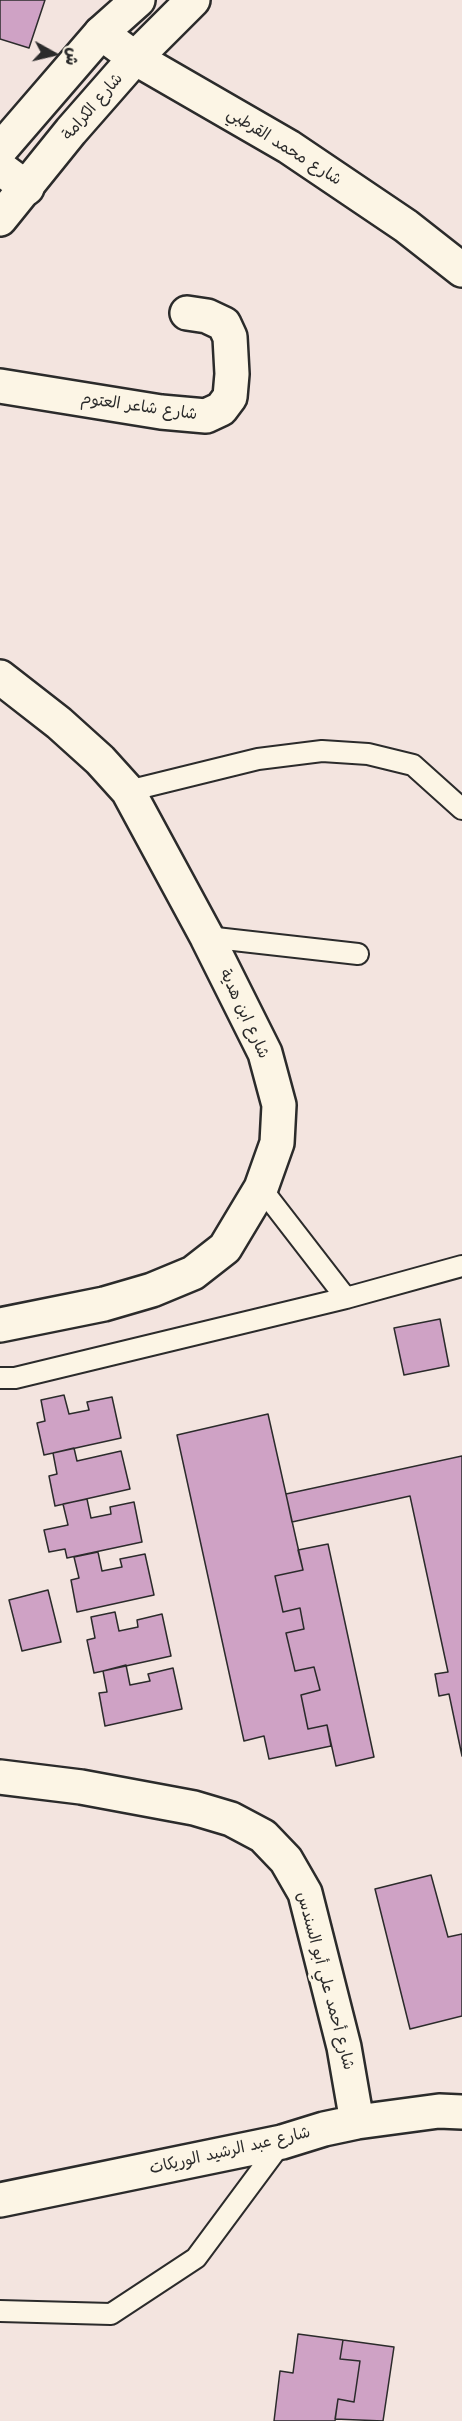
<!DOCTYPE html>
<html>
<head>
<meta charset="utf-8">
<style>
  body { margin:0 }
  #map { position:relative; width:462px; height:2421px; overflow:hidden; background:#f3e4df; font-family:"Shantell Sans","Playpen Sans Arabic",sans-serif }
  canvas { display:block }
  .north { position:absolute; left:24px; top:24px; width:60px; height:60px; -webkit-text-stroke:4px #fcf5e5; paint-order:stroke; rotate:98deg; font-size:16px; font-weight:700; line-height:24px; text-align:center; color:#2b2b2b }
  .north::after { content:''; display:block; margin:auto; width:21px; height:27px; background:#2b2b2b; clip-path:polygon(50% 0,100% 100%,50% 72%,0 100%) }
</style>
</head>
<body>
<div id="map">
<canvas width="462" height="2421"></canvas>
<div class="north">ش</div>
</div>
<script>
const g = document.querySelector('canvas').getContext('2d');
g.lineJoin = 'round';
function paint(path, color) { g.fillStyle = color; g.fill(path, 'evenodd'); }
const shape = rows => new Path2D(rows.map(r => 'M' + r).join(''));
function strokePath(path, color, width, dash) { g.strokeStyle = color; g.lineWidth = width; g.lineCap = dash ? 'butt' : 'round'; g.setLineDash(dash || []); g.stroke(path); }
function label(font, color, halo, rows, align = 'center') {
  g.font = font + ' "Shantell Sans","Playpen Sans Arabic",sans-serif'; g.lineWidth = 6; g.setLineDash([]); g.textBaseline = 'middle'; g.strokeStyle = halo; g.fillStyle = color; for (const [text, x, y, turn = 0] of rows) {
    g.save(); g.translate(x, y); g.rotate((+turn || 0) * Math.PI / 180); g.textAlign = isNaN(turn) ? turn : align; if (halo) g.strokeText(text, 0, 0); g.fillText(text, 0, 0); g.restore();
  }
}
const building = shape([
  [0,0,45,0,29,48,0,39,0,0],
  [440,1319,449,1366,404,1375,394,1328,440,1319],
  [64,1395,69,1414,89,1410,87,1402,112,1397,121,1438,44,1455,37,1423,45,1421,41,1400,64,1395],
  [268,1414,303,1570,275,1576,283,1612,300,1608,304,1629,286,1633,295,1671,314,1667,320,1690,301,1695,308,1729,327,1725,331,1746,269,1759,264,1736,244,1741,177,1435,268,1414],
  [74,1448,77,1461,121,1451,130,1489,55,1506,49,1476,57,1474,53,1453,74,1448],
  [462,1456,462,1756,449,1694,439,1696,435,1674,448,1672,410,1496,292,1522,286,1494,462,1456],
  [87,1499,91,1518,111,1514,110,1507,134,1502,142,1542,67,1558,65,1549,49,1552,44,1530,68,1525,63,1504,87,1499],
  [328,1544,374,1757,336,1766,327,1725,308,1729,301,1695,320,1690,314,1667,295,1671,286,1633,304,1629,300,1608,283,1612,275,1576,303,1570,298,1550,328,1544],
  [98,1552,102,1571,122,1567,120,1559,145,1554,154,1595,77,1612,71,1580,79,1578,74,1557,98,1552],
  [48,1590,61,1642,22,1651,9,1600,48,1590],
  [115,1612,119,1631,138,1627,137,1620,162,1614,171,1656,94,1673,87,1640,95,1638,91,1617,115,1612],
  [126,1665,130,1685,150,1681,148,1674,173,1668,182,1709,105,1726,99,1693,107,1692,103,1671,126,1665],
  [431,1875,448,1937,462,1934,462,2016,410,2029,375,1889,431,1875],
  [298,2334,343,2340,340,2359,360,2361,354,2402,338,2399,335,2421,274,2421,280,2371,293,2373,298,2334],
  [343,2340,394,2347,383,2421,335,2419,338,2399,354,2402,360,2361,340,2359,343,2340]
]);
const lane = shape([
  [128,791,258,759,322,751,368,754,413,765,462,809],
  [207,937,358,954],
  [261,1188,346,1298],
  [0,1378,15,1378,346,1298,462,1266],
  [0,2311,111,2314,196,2258,282,2142]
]);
const street = shape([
  [101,33,135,58,289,147,406,226,462,270],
  [0,168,27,188],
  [0,386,161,412,206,416,221,409,230,397,232,374,230,337,224,324,207,316,187,313],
  [0,677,59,723,100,760,128,791,207,937,265,1053,279,1105,277,1143,261,1188,225,1248,193,1273,152,1290,104,1304,0,1325],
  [0,1777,81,1787,194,1808,231,1819,263,1836,286,1860,305,1893,344,2047,357,2122],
  [0,2200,282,2142,324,2129,357,2122,439,2111,462,2112]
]);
const secondary = shape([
  [0,150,101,33,138,0],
  [0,219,71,131,135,58,193,0]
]);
const streetNames = [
  ["شارع الكرامة",93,107,-49],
  ["شارع محمد القرطبي",284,147,32],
  ["شارع شاعر العتوم",139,407,8],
  ["شارع ابن هدية",244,1014,65],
  ["شارع أحمد علي أبو السندس",325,1981,75],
  ["شارع عبد الرشيد الوريكات",230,2151,-13]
];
paint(building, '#cfa2c5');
strokePath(building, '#2b2b2b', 1.5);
strokePath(lane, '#2b2b2b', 24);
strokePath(street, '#2b2b2b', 38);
strokePath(secondary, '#2b2b2b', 38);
strokePath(lane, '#fcf5e5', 20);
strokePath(street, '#fcf5e5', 33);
strokePath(secondary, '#fcf5e5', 33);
label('16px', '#2b2b2b', '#fcf5e5', streetNames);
</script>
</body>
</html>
